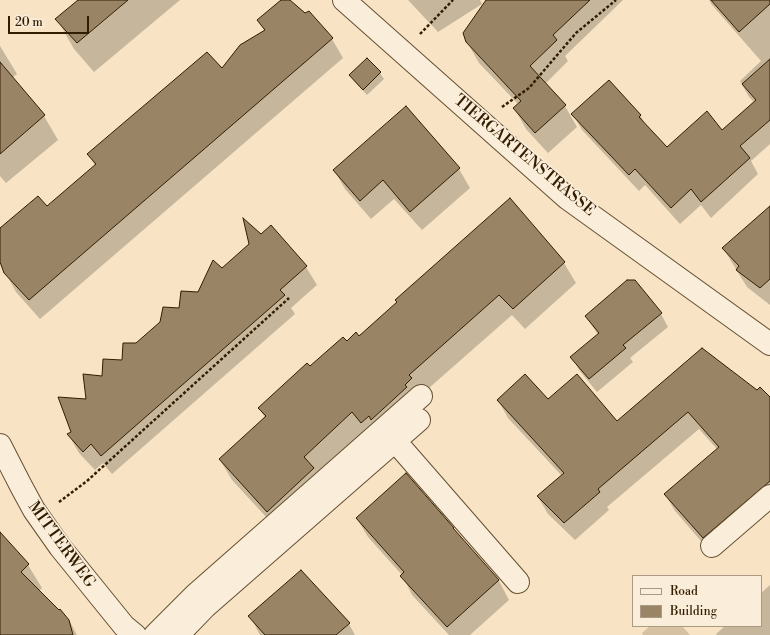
<!DOCTYPE html>
<html>
<head>
<meta charset="utf-8">
<style>
  body { margin:0 }
  #map { position:relative; width:770px; height:635px; overflow:hidden; background:#f8e4c4; font-family:"Libre Bodoni",serif }
  canvas { display:block }
  .legend { position:absolute; left:632px; top:575px; width:130px; height:52px; box-sizing:border-box; background:#faedd9; border:1px solid #aa9a83; margin:0; padding:5px 7px; list-style:none; font-size:12px; color:#321d01 }
  .legend li { display:flex; align-items:center; gap:8px; height:20px }
  .legend b { width:20px; border:1px solid #aa9a83 }
  .scale { position:absolute; left:8px; top:16px; width:81px; height:18px; box-sizing:border-box; border:2px solid #321d01; border-top:0; padding-left:5px; font-size:12px; line-height:14px; white-space:nowrap; color:#321d01; -webkit-text-stroke:3px #faedd9; paint-order:stroke }
</style>
</head>
<body>
<div id="map">
<canvas width="770" height="635"></canvas>
<ul class="legend">
<li><b style="height:5px;background:#faedd9"></b>Road</li>
<li><b style="height:11px;background:#998466"></b>Building</li>
</ul>
<div class="scale">20 m</div>
</div>
<script>
const g = document.querySelector('canvas').getContext('2d');
g.lineJoin = 'round';
function paint(path, color) { g.fillStyle = color; g.fill(path, 'evenodd'); }
const shape = rows => new Path2D(rows.map(r => 'M' + r).join(''));
function strokePath(path, color, width, dash) { g.strokeStyle = color; g.lineWidth = width; g.lineCap = dash ? 'butt' : 'round'; g.setLineDash(dash || []); g.stroke(path); }
function label(font, color, halo, rows, align = 'center') {
  g.font = font + ' "Libre Bodoni",serif'; g.lineWidth = 3.5; g.setLineDash([]); g.textBaseline = 'middle'; g.strokeStyle = halo; g.fillStyle = color; for (const [text, x, y, turn = 0] of rows) {
    g.save(); g.translate(x, y); g.rotate((+turn || 0) * Math.PI / 180); g.textAlign = isNaN(turn) ? turn : align; if (halo) g.strokeText(text, 0, 0); g.fillText(text, 0, 0); g.restore();
  }
}
const green = shape([
  [650,626,682,626,690,635,643,635,642,633]
]);
const shadow = shape([
  [79,0,180,0,94,72,74,49,57,19],
  [283,0,289,0,305,14,309,12,332,39,343,58,40,319,16,292,5,272,0,259,0,229,47,208,95,166,88,154,222,70,265,32,259,21],
  [408,0,480,0,482,4,438,32],
  [497,0,623,0,565,56,568,61,545,84,565,106,577,127,548,153,526,129,514,108,519,105,479,63,467,42],
  [709,0,770,0,770,144,751,161,758,174,711,218,701,205,680,224,645,185,639,191,582,130,573,114,608,81,641,116,646,126,667,148,722,131,754,102,749,97,740,81,761,61,712,5],
  [0,46,17,74,12,78,44,116,58,140,6,183,0,176],
  [367,59,380,73,384,79,367,95,354,81,351,75],
  [406,108,459,169,470,188,422,230,394,199,371,219,345,189,334,170],
  [770,207,770,305,747,287,723,248],
  [261,235,306,267,317,285,291,308,295,314,112,474,103,463,95,470,79,453,68,434,72,432,87,400,123,361,136,344,199,293,222,269],
  [564,263,576,283,525,329,512,315,421,395,374,443,364,432,317,476,279,531,232,480,220,460,265,418,259,408,310,368,347,342],
  [661,314,668,327,630,358,633,362,597,392,579,370,572,357,598,335,586,316],
  [757,391,770,399,770,505,713,555,675,511,665,494,717,449,699,429,607,507,609,510,575,540,548,514,538,497,562,476,508,418,498,400,548,401,617,422],
  [357,519,456,533,499,581,509,600,470,635,449,635,412,595,402,575,368,537],
  [0,534,28,565,42,588,39,591,69,620,77,635,0,635],
  [770,585,770,635,717,635,716,634,725,626,761,626,761,593],
  [250,616,349,624,355,635,260,635]
]);
const building = shape([
  [78,0,128,0,77,43,55,19,78,0],
  [281,0,290,0,305,13,309,11,333,38,29,300,4,273,0,262,0,228,38,196,47,206,96,164,87,154,207,52,222,68,240,45,265,30,257,20,281,0],
  [486,0,590,0,553,35,557,40,530,66,566,105,535,133,513,108,521,101,466,42,463,33,486,0],
  [711,0,770,0,770,4,739,32,711,0],
  [367,58,381,72,363,90,349,75,367,58],
  [770,59,770,120,740,146,750,158,701,202,691,189,671,208,635,169,629,175,571,114,609,80,641,115,639,117,667,147,707,111,722,130,756,100,742,84,770,59],
  [0,62,45,115,0,154,0,62],
  [406,106,460,168,410,212,383,180,360,201,333,170,406,106],
  [510,198,565,262,513,309,499,295,409,375,412,378,405,385,407,387,371,420,369,416,361,423,352,412,304,457,314,468,267,512,219,459,266,416,258,408,307,363,310,366,343,337,347,341,356,332,359,336,397,302,395,300,510,198],
  [770,206,770,279,760,288,736,270,739,266,722,248,770,206],
  [243,218,261,234,271,225,307,266,280,290,285,295,101,456,91,444,83,452,67,434,71,432,58,397,86,399,83,374,102,376,103,359,122,360,123,343,136,343,160,322,163,307,179,308,181,291,198,292,213,260,222,268,249,244,243,218],
  [627,280,635,280,662,313,623,345,626,348,589,379,570,357,599,333,585,316,627,280],
  [702,348,757,390,760,387,770,397,770,481,703,538,664,494,719,447,688,412,598,489,600,492,564,523,537,496,564,473,497,400,525,374,548,399,577,374,617,421,702,348],
  [406,473,454,528,453,528,499,580,447,627,400,576,404,572,356,518,406,473],
  [0,532,29,564,21,572,59,610,60,609,69,620,73,635,0,635,0,532],
  [301,570,350,623,336,635,265,635,248,616,301,570]
]);
const path = shape([
  [420,34,453,0],
  [502,107,529,88,576,33,616,0],
  [59,502,87,481,289,298]
]);
const minor = shape([
  [344,0,567,198,770,344],
  [395,441,518,582],
  [0,445,21,486,34,510,60,547,124,626,135,635],
  [712,546,770,496],
  [155,635,195,595,421,396],
  [178,635,205,607,419,420]
]);
const streetNames = [
  ["TIERGARTENSTRASSE",524,156,40],
  ["MITTERWEG",61,545,54]
];
paint(green, '#d6c2a3');
paint(shadow, '#0003');
paint(building, '#998466');
strokePath(building, '#321d01', 1);
strokePath(minor, '#644f32', 24);
strokePath(path, '#321d01', 2.5, [3, 2]);
strokePath(minor, '#faedd9', 22);
label('16px', '#321d01', '#faedd9', streetNames);
</script>
</body>
</html>
